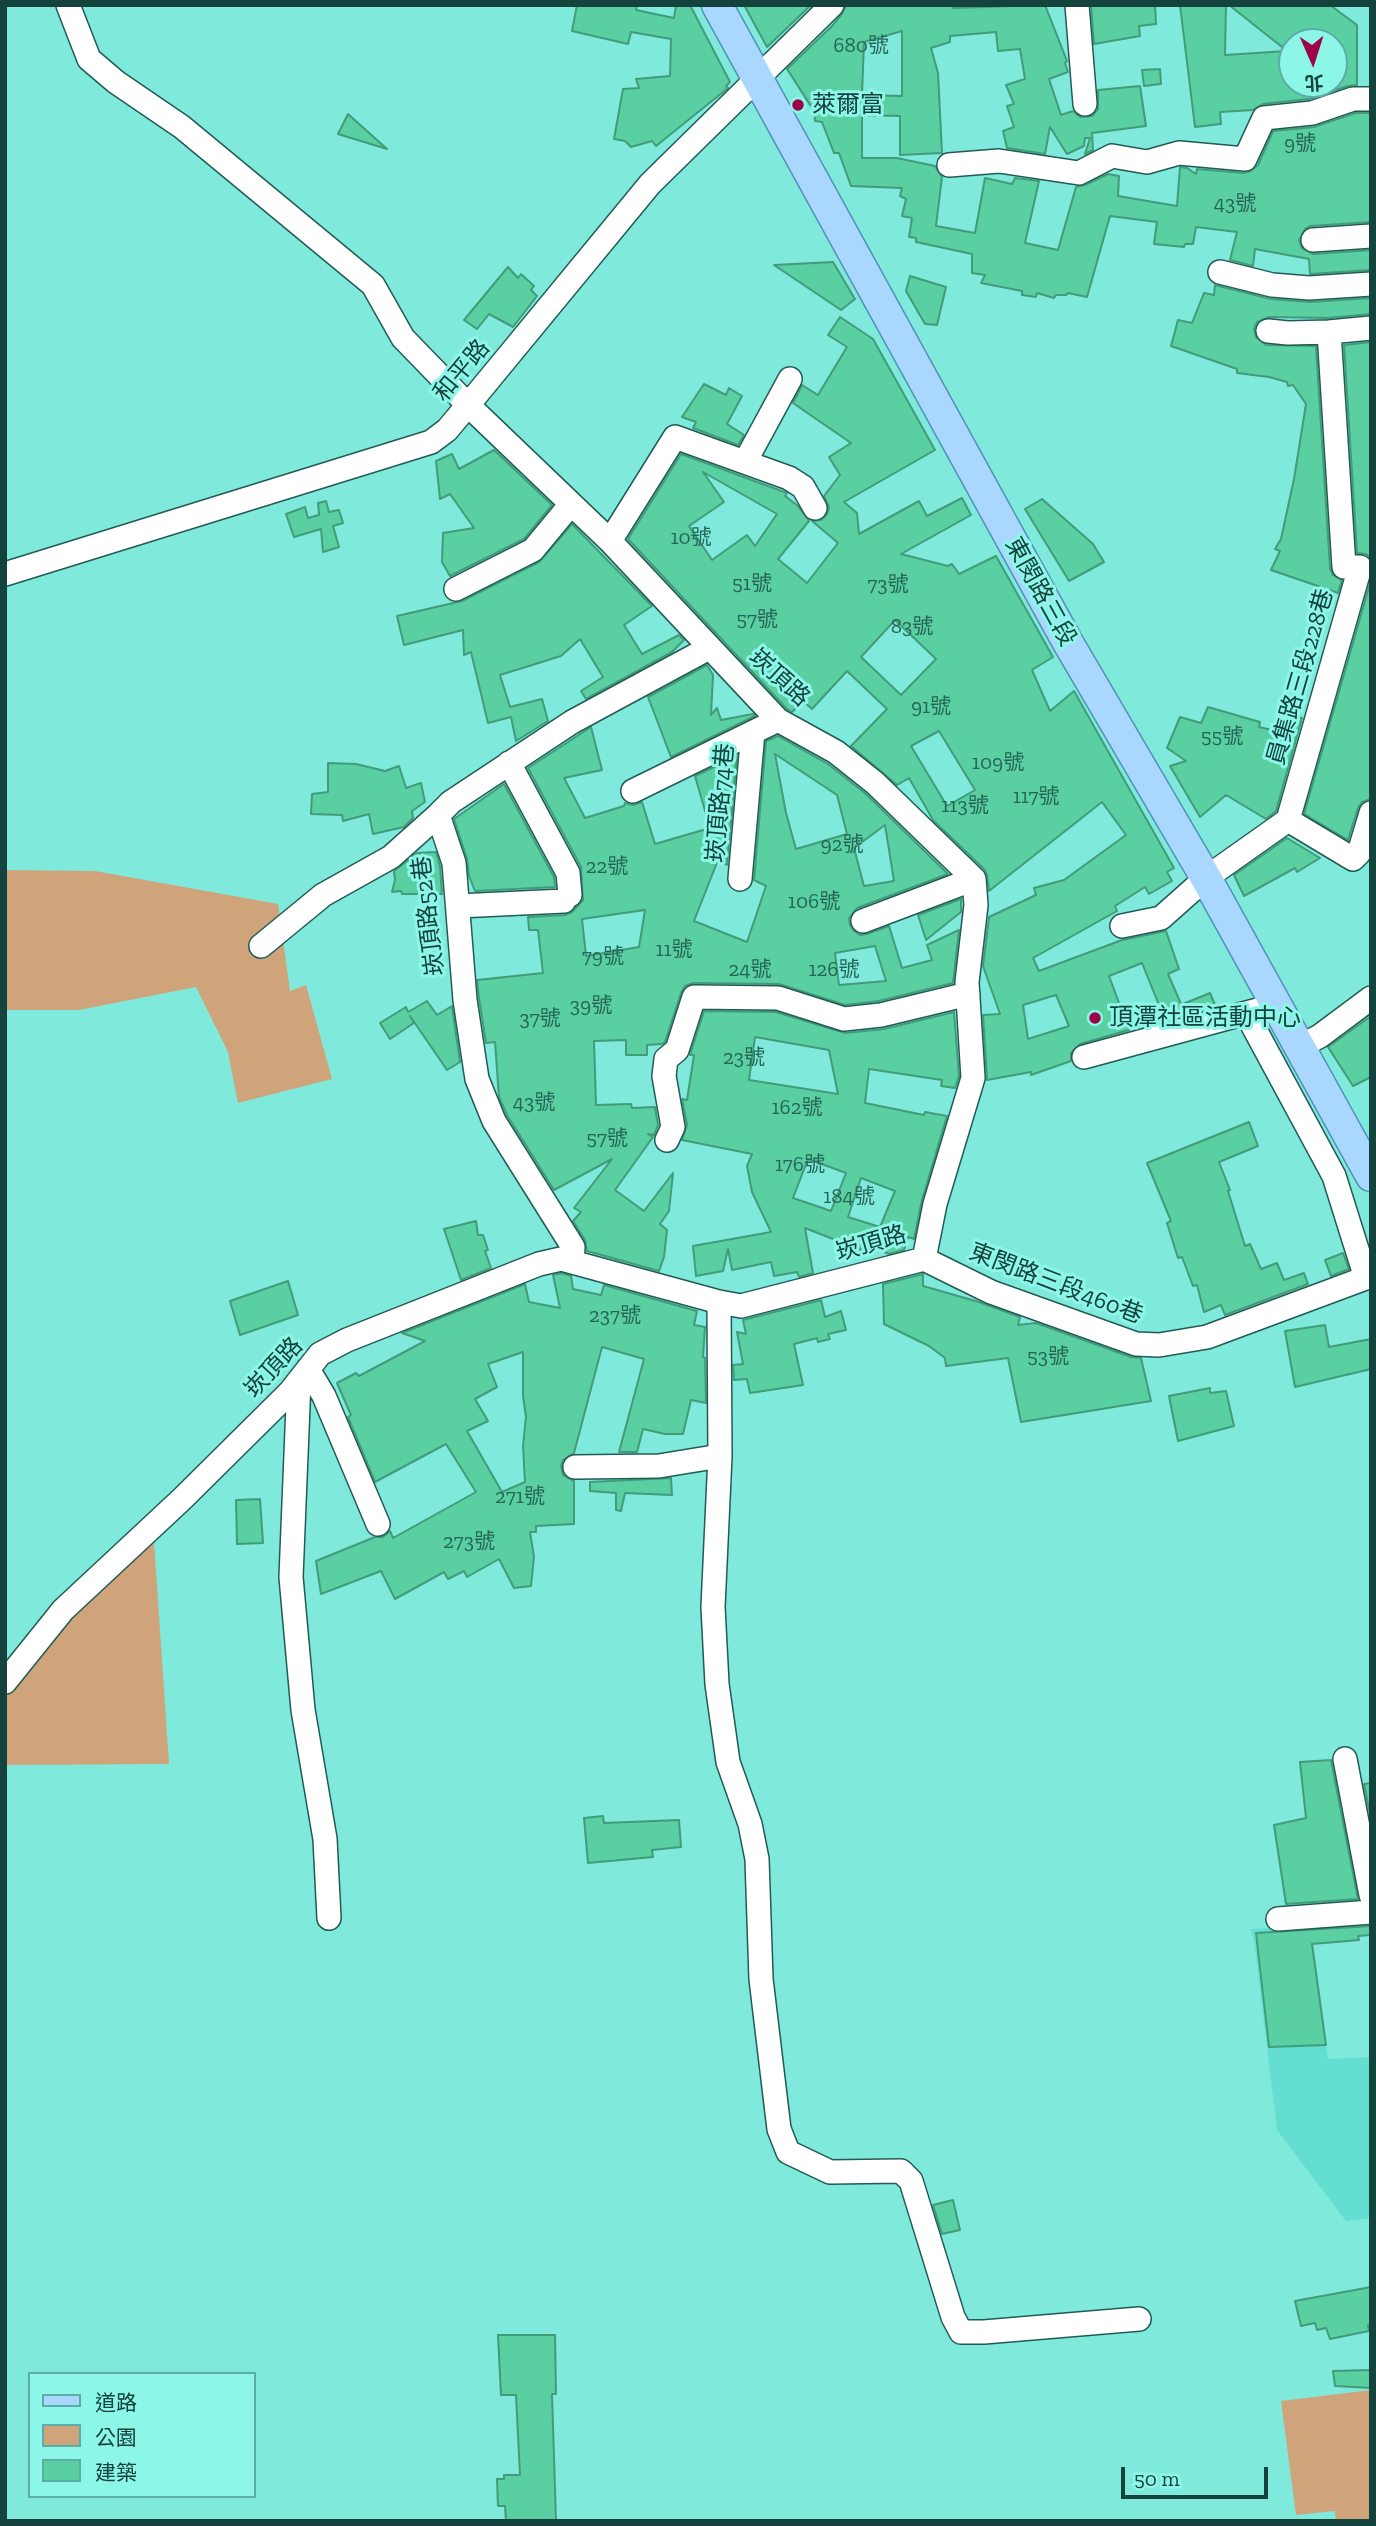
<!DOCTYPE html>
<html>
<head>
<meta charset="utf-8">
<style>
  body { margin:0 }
  #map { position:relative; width:1376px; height:2526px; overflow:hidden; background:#7fe9dc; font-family:"Zilla Slab","Noto Sans TC",serif }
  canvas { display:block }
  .frame { position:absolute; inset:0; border:7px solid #14423d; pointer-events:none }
  .legend { position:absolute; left:28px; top:2372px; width:228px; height:126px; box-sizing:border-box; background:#8cf6e9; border:2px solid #5caea4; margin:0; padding:9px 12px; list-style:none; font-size:21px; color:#14423d }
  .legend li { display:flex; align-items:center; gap:14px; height:35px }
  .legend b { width:35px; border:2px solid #5caea4 }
  .north { position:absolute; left:1278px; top:28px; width:70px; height:70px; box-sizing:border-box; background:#8cf6e9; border:2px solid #5caea4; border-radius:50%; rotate:177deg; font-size:19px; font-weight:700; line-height:28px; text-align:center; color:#14423d }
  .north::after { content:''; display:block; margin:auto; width:24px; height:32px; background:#9e0247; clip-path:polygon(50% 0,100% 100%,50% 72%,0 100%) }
  .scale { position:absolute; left:1121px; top:2467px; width:147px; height:32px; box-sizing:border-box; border:4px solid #14423d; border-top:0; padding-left:9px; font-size:21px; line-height:24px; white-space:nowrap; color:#14423d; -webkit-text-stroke:5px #8cf6e9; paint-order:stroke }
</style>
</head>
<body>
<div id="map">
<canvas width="1376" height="2526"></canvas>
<div class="frame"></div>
<ul class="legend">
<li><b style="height:9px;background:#aad7fd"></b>道路</li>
<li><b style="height:19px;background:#d0a47a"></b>公園</li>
<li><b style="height:19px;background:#59cfa2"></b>建築</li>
</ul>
<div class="north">北</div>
<div class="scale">50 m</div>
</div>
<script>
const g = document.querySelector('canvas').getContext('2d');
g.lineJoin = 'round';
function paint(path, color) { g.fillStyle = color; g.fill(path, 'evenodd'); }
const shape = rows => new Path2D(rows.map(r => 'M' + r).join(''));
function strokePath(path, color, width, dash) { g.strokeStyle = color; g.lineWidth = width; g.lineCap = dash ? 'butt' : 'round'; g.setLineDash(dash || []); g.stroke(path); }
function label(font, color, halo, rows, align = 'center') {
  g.font = font + ' "Zilla Slab","Noto Sans TC",serif'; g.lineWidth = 6; g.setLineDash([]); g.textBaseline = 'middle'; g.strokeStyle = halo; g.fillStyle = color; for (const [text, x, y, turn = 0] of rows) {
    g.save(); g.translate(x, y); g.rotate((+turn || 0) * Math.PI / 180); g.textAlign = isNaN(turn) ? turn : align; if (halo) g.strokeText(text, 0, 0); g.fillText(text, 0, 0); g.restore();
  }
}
const built = shape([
  [1311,1926,1328,2059,1371,2057,1371,2218,1346,2221,1277,2130,1254,1940,1250,1929]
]);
const green = shape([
  [5,870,95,871,278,904,290,991,306,985,332,1079,238,1103,228,1052,196,987,79,1010,5,1010],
  [154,1541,169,1764,5,1765,5,1693,54,1629],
  [1371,2390,1371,2521,1336,2521,1335,2511,1296,2515,1281,2401]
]);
const building = shape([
  [577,5,637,5,636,10,674,18,676,5,690,5,730,82,726,86,728,88,656,146,652,141,631,147,625,141,614,139,623,89,639,88,636,79,670,76,671,39,631,32,628,44,572,31,577,5],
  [744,5,811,5,767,47,744,5],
  [846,5,952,5,953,8,1045,5,1067,61,1065,63,1068,72,1049,79,1061,115,1073,111,1080,117,1092,116,1098,109,1098,90,1140,86,1146,126,1092,133,1093,150,1085,154,1090,138,1085,138,1084,146,1067,154,1050,127,1045,154,1007,148,1003,131,1014,127,1007,106,1014,104,1006,85,1025,79,1020,49,998,51,996,32,950,36,950,42,931,48,938,73,942,153,900,155,900,116,862,115,862,158,897,158,935,166,942,177,936,226,975,233,985,178,1012,184,1015,178,1039,181,1025,243,1058,250,1076,187,1085,185,1108,174,1119,176,1118,196,1177,206,1180,167,1187,168,1196,174,1197,169,1244,173,1251,171,1258,165,1273,131,1314,127,1355,113,1371,113,1371,222,1311,226,1305,229,1299,240,1302,248,1313,254,1371,250,1371,270,1310,274,1309,259,1255,249,1253,266,1230,260,1237,232,1196,227,1193,244,1185,244,1184,247,1154,244,1157,222,1110,216,1087,297,1068,293,1066,295,1056,295,1054,298,1037,293,1036,297,1022,295,1022,291,981,283,985,275,972,273,972,254,916,242,916,238,909,237,912,218,902,216,906,199,900,196,902,188,851,186,839,153,834,153,822,122,815,121,814,111,787,69,832,26,842,14,846,5],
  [902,31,902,96,862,95,864,42,902,31],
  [1091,5,1155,5,1156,24,1139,26,1140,36,1094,44,1091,5],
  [1180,5,1226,5,1225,55,1287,51,1229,5,1330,5,1357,25,1357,85,1348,86,1309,99,1263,104,1253,110,1220,112,1221,124,1195,127,1180,5],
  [1292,42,1334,42,1334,84,1292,84,1292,42],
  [1160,69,1161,84,1144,86,1142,70,1160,69],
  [348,114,387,149,338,134,348,114],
  [833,262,855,299,841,310,774,265,833,262],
  [508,267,518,278,521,274,534,286,531,290,537,296,513,327,489,314,477,329,464,320,508,267],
  [910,276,946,287,937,325,925,324,906,291,910,276],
  [1215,285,1271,299,1310,302,1371,298,1371,314,1328,318,1269,317,1257,322,1254,329,1256,337,1266,345,1316,346,1330,568,1333,575,1342,580,1338,593,1271,570,1280,551,1275,549,1281,539,1294,479,1306,404,1293,385,1288,386,1287,382,1269,377,1237,373,1237,369,1171,346,1178,320,1192,323,1204,293,1214,295,1215,285],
  [840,317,873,339,935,450,844,502,857,513,859,534,919,501,927,516,962,498,971,515,901,554,948,566,952,564,959,574,996,556,1053,657,1032,670,1050,711,1074,691,1174,868,1167,872,1172,881,1149,894,1145,887,1115,906,1117,911,1033,958,1039,971,1122,940,1166,931,1179,969,1168,974,1185,1013,1165,1020,1142,963,1109,976,1129,1030,1080,1044,1071,1053,1071,1061,1031,1075,1031,1072,987,1080,983,1015,1000,1014,983,966,989,917,1036,895,1034,888,1064,880,1126,835,1102,802,989,891,987,875,984,869,933,820,909,778,897,785,851,746,887,709,847,671,812,709,803,701,792,712,787,709,628,539,681,454,787,493,785,496,798,506,809,521,778,559,807,583,838,543,812,521,821,520,827,514,829,507,824,496,840,475,829,457,851,443,793,403,802,385,818,395,847,347,828,335,840,317],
  [703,472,777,514,755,546,747,535,712,560,689,526,724,502,703,472],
  [895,620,936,659,901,695,861,657,895,620],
  [939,731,975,790,947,806,911,746,939,731],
  [1056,995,1069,1026,1028,1039,1023,1005,1056,995],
  [1371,342,1371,558,1366,554,1357,553,1344,345,1371,342],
  [704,384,726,395,729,388,742,396,727,424,744,435,738,445,693,428,696,422,682,417,704,384],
  [494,450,552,505,524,539,450,576,442,562,443,533,474,528,450,494,440,499,436,461,452,454,459,469,494,450],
  [1042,499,1093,544,1104,562,1069,581,1025,509,1042,499],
  [326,501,329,512,339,510,343,523,333,526,339,547,323,552,321,529,294,537,286,514,305,507,308,518,319,515,318,503,326,501],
  [572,524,652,606,624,625,642,654,679,635,684,640,672,652,586,699,581,691,603,677,580,639,561,656,500,675,510,707,542,699,548,721,516,741,511,717,488,723,471,652,464,655,463,630,404,645,397,616,462,601,539,562,572,524],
  [1371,580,1371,799,1362,802,1358,808,1348,840,1304,814,1371,580],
  [707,665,713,675,711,715,717,708,721,720,753,714,755,716,671,757,648,697,707,665],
  [1208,707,1260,722,1259,727,1289,734,1294,716,1302,718,1276,811,1266,819,1226,795,1200,817,1170,766,1186,761,1167,748,1180,717,1201,723,1208,707],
  [591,727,602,770,564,778,585,818,624,806,625,803,633,805,642,802,655,844,710,828,695,776,737,756,727,865,718,860,694,921,747,942,766,886,754,880,766,741,778,736,828,764,866,794,948,874,857,908,849,918,850,925,854,931,860,935,867,934,889,926,902,968,932,960,927,945,959,930,953,983,879,1001,845,1005,779,984,693,983,685,986,681,993,665,1042,662,1044,647,1045,647,1055,626,1055,626,1040,594,1041,596,1105,631,1104,632,1108,655,1107,658,1125,654,1135,648,1134,653,1137,615,1190,644,1211,673,1173,669,1211,660,1224,667,1230,664,1257,659,1271,587,1251,585,1240,573,1221,581,1212,574,1208,612,1159,554,1190,507,1115,499,1097,495,1042,486,1043,479,998,477,980,543,973,538,930,529,930,528,917,565,915,572,912,583,900,581,867,528,768,591,727],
  [775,754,837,795,847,834,796,849,786,813,775,754],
  [885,825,894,881,864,886,854,848,885,825],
  [645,910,639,947,586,956,582,919,645,910],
  [875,946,886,981,839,985,835,953,875,946],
  [328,763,356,764,385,771,399,766,406,788,421,783,425,802,412,811,413,818,404,827,373,834,369,814,343,821,342,815,311,814,312,794,328,792,328,763],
  [504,784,554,877,555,887,475,891,469,876,467,859,454,819,504,784],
  [1287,838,1320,858,1297,872,1295,868,1244,896,1234,875,1287,838],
  [436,852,440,866,442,894,402,894,401,891,392,892,395,880,394,871,417,853,436,852],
  [961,899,961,912,926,940,918,915,961,899],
  [1210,993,1216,1007,1187,1014,1183,1004,1210,993],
  [427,1001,437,1015,452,1006,460,1062,447,1070,410,1016,414,1023,390,1039,380,1023,406,1007,408,1012,427,1001],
  [704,1011,776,1012,845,1033,884,1029,954,1012,959,1076,955,1088,941,1086,942,1080,869,1069,865,1103,924,1115,925,1112,947,1116,922,1200,914,1239,908,1237,904,1250,889,1254,862,1243,861,1250,805,1228,813,1273,799,1277,797,1272,774,1276,771,1262,732,1270,728,1249,723,1271,696,1276,693,1246,771,1232,752,1192,747,1166,752,1154,682,1140,687,1125,682,1099,687,1100,694,1055,690,1055,704,1011],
  [755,1037,829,1050,838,1094,749,1080,755,1037],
  [808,1159,846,1173,831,1211,793,1198,808,1159],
  [861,1178,895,1191,880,1227,848,1217,861,1178],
  [1371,1016,1371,1077,1353,1086,1328,1047,1371,1016],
  [1249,1122,1258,1146,1219,1162,1230,1190,1228,1191,1245,1246,1250,1244,1261,1269,1277,1263,1284,1280,1304,1273,1308,1284,1225,1315,1221,1305,1204,1312,1197,1285,1193,1286,1182,1257,1178,1258,1167,1223,1171,1221,1147,1163,1249,1122],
  [476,1221,478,1235,483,1235,488,1250,485,1251,491,1268,461,1280,444,1229,476,1221],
  [1343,1253,1349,1269,1331,1276,1325,1260,1343,1253],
  [561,1273,571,1276,573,1289,601,1295,604,1285,697,1311,694,1325,705,1327,703,1357,705,1358,706,1403,691,1400,683,1434,665,1434,643,1429,637,1452,619,1452,644,1359,602,1347,574,1453,563,1460,561,1466,563,1475,574,1481,574,1524,536,1526,536,1532,530,1532,534,1557,531,1586,514,1588,499,1559,467,1577,464,1571,448,1579,444,1572,395,1599,381,1571,321,1594,316,1561,375,1537,383,1537,390,1531,393,1538,476,1492,446,1444,375,1482,348,1417,351,1415,337,1383,356,1373,359,1376,425,1341,402,1333,525,1284,529,1302,560,1308,553,1275,561,1273],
  [523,1352,523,1396,526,1417,523,1446,525,1482,502,1492,467,1431,488,1421,475,1399,497,1387,488,1364,523,1352],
  [923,1274,923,1286,979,1302,1020,1317,1018,1325,1036,1323,1131,1357,1141,1358,1151,1401,1021,1422,1008,1358,946,1366,945,1358,929,1346,884,1324,883,1284,923,1274],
  [288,1281,298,1315,240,1335,230,1301,288,1281],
  [821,1300,825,1317,841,1311,846,1330,828,1334,830,1339,818,1342,817,1338,794,1344,803,1385,750,1393,747,1379,734,1380,733,1365,743,1364,737,1332,746,1334,743,1320,821,1300],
  [1325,1325,1329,1347,1371,1339,1371,1369,1295,1387,1285,1331,1325,1325],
  [1210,1388,1210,1393,1226,1391,1234,1426,1178,1441,1169,1396,1210,1388],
  [671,1478,672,1495,625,1493,621,1511,616,1510,616,1493,590,1491,590,1482,671,1478],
  [260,1499,263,1543,237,1544,236,1500,260,1499],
  [1331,1760,1358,1899,1286,1904,1274,1825,1306,1818,1300,1762,1331,1760],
  [1371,1783,1371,1819,1364,1784,1371,1783],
  [603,1816,604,1823,679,1820,681,1847,652,1850,653,1857,588,1863,584,1818,603,1816],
  [1371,1926,1371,1935,1358,1936,1359,1940,1312,1944,1326,2045,1269,2047,1256,1933,1371,1926],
  [953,2200,960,2230,942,2234,933,2205,953,2200],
  [1371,2287,1371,2324,1368,2325,1369,2331,1330,2339,1326,2328,1317,2330,1315,2323,1301,2326,1295,2301,1371,2287],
  [498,2335,555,2335,556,2394,552,2394,556,2521,506,2521,505,2506,498,2506,497,2479,504,2479,504,2475,520,2475,516,2395,501,2395,498,2335],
  [1371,2370,1371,2388,1335,2386,1333,2371,1371,2370]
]);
const minor = shape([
  [1077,5,1085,104],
  [949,165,999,161,1079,173,1112,156,1147,162,1179,153,1245,159,1264,118,1312,113,1353,99,1371,99],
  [1313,240,1371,236],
  [1220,272,1272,285,1309,288,1371,284],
  [1268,331,1288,333,1329,332],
  [745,462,790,379],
  [610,541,675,437,789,478,803,487,815,508],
  [5,574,431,442,447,430,468,405,650,184,832,5],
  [456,589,533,550,571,504],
  [509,763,568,873,570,895],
  [633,791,778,720],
  [1288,820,1353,859,1359,853,1371,813],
  [740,879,753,732],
  [458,906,564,901],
  [863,921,974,879],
  [1122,926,1161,918,1206,878,1288,820,1360,567,1344,567,1329,332,1371,328],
  [261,946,323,895,391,857,438,815],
  [1246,1013,1334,1176,1366,1278],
  [1301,1046,1320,1036,1371,998],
  [1084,1057,1261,1009],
  [667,1140,673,1127,664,1076,666,1059,677,1050,694,997,778,998,844,1019,881,1015,968,994],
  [924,1259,991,1292,1136,1344,1159,1345,1207,1337,1371,1276],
  [572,1261,573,1247,494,1121,477,1079,465,1000,454,863,438,815,451,802,572,722,709,648],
  [719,1302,720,1456,713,1607,717,1684,728,1762,750,1824,757,1859,761,1979,779,2129,788,2152,830,2172,901,2171,911,2181,953,2317,961,2332,984,2332,1139,2319],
  [308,1369,324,1396,378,1524],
  [299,1381,291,1577,303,1710,325,1839,329,1918],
  [575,1467,659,1466,720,1456],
  [5,1682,63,1610,182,1499,290,1392,320,1354,347,1340,539,1264,561,1259,719,1302,741,1306,924,1259,935,1204,973,1078,967,982,976,905,974,879,875,783,836,752,778,720,610,541,468,405,403,338,373,285,182,127,116,82,89,59,68,5],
  [1345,1759,1371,1895],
  [1278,1919,1371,1912]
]);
const major = shape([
  [717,5,1067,641,1206,878,1371,1176]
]);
const markers = [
  [798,105,7,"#9e0247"],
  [1095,1018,7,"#9e0247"]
];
const numberNames = [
  ["680號",861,46],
  ["9號",1300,144],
  ["43號",1235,204],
  ["10號",691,538],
  ["51號",752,584],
  ["73號",888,585],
  ["57號",757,620],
  ["83號",912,627],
  ["91號",931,707],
  ["55號",1222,737],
  ["109號",998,763],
  ["117號",1036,797],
  ["113號",965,806],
  ["92號",842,845],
  ["22號",607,867],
  ["106號",814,902],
  ["11號",674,950],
  ["79號",603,957],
  ["24號",750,970],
  ["126號",834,970],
  ["39號",591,1006],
  ["37號",540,1019],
  ["23號",744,1058],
  ["43號",534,1103],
  ["162號",797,1108],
  ["57號",607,1139],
  ["176號",800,1165],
  ["184號",849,1197],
  ["237號",615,1316],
  ["53號",1048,1357],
  ["271號",520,1497],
  ["273號",469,1542]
];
const poiNames = [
  ["萊爾富",812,105],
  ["頂潭社區活動中心",1109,1018]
];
const streetNames = [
  ["和平路",462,371,-50],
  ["東閔路三段",1040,592,61],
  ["員集路三段228巷",1301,677,-74],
  ["崁頂路",779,678,42],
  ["崁頂路74巷",721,803,-85],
  ["崁頂路52巷",429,916,-97],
  ["崁頂路",871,1244,-16],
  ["東閔路三段460巷",1056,1284,21],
  ["崁頂路",274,1368,-47]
];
paint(built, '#64ded0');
paint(green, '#d0a47a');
paint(building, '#59cfa2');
strokePath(building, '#429b79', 2);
strokePath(minor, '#225b55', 26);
strokePath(major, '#5091b8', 33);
strokePath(minor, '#fff', 23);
strokePath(major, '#aad7fd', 30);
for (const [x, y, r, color] of markers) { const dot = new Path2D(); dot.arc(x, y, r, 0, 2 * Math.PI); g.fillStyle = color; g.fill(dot); strokePath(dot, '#8cf6e9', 2.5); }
label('21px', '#256556', null, numberNames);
label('24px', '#14423d', '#8cf6e9', poiNames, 'left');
label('24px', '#14423d', '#8cf6e9', streetNames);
</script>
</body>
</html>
